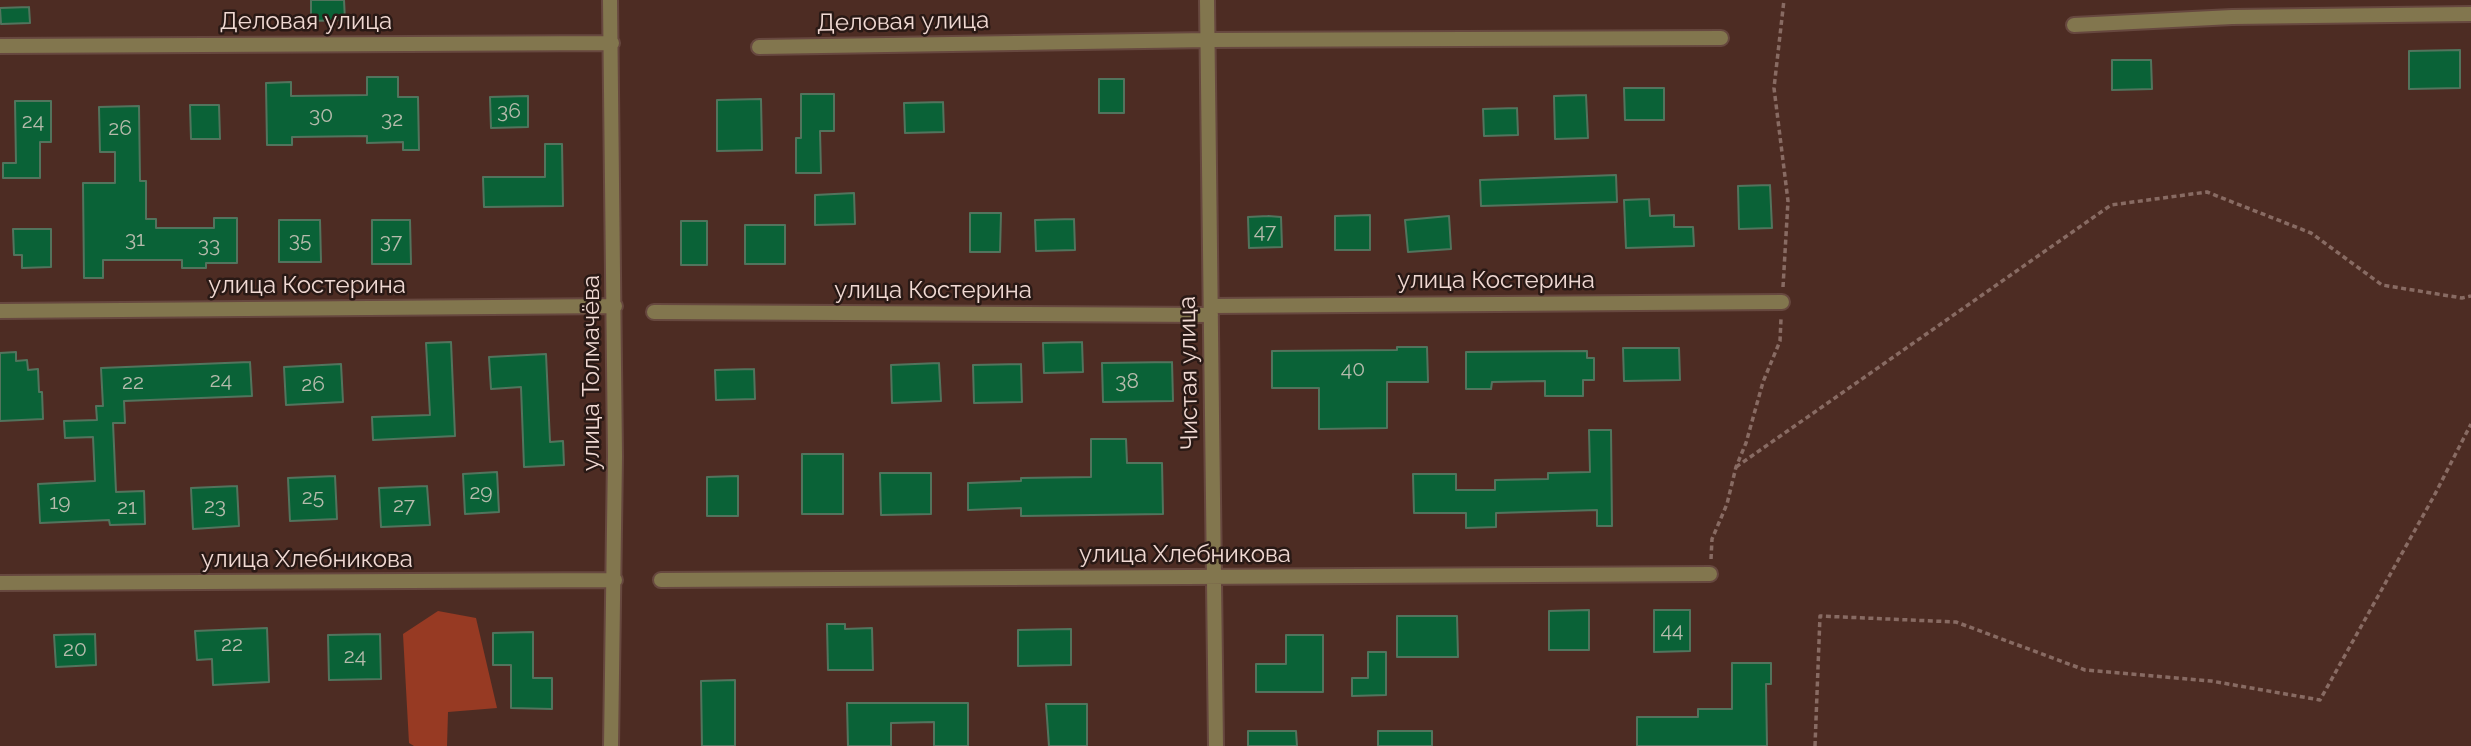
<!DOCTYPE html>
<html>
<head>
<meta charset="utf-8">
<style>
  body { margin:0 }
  canvas { display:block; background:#4d2c23 }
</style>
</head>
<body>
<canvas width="2471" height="746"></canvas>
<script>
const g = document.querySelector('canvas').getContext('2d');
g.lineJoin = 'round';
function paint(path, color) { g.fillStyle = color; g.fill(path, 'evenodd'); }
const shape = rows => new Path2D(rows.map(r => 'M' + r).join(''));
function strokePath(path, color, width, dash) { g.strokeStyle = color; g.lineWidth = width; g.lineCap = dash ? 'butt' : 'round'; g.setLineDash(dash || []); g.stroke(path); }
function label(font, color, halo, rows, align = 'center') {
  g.font = font + ' Raleway,sans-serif'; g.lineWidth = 5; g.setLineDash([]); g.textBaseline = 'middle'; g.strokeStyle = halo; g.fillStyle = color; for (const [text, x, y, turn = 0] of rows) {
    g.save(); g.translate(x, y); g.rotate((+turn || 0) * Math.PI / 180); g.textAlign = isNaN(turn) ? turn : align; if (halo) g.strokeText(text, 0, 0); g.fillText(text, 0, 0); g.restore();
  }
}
const forest = shape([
  [438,611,476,618,497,708,448,712,447,746,414,746,409,743,403,634]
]);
const building = shape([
  [311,0,344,0,345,20,311,21,311,0],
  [29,7,30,23,1,24,0,8,29,7],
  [2460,50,2460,88,2409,89,2409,51,2460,50],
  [2112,60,2151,60,2152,89,2112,90,2112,60],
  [367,77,398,77,398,97,418,97,419,150,403,150,403,142,367,143,367,136,292,137,292,145,267,145,266,83,291,82,291,96,367,95,367,77],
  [1099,79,1124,79,1124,113,1099,113,1099,79],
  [1624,88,1664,88,1664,120,1625,120,1624,88],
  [801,94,834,94,834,131,820,131,821,173,796,173,796,138,801,138,801,94],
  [1586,95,1588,138,1555,139,1554,96,1586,95],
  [528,96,528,127,491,128,490,97,528,96],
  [761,99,762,150,717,151,717,100,761,99],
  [15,101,51,101,51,142,40,142,40,178,3,178,3,163,16,163,15,101],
  [943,102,944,132,905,133,904,103,943,102],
  [190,105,219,105,220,139,191,139,190,105],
  [139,106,140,181,146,181,146,219,156,219,156,228,214,228,214,218,237,218,237,263,206,263,206,268,182,268,182,260,103,260,103,278,84,278,83,183,115,183,115,152,100,152,99,107,139,106],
  [1517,108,1518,135,1484,136,1483,109,1517,108],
  [545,144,562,144,563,206,484,207,483,177,545,177,545,144],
  [1616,175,1617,202,1481,206,1480,180,1616,175],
  [1770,185,1772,228,1739,229,1738,186,1770,185],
  [854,193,855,224,815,225,815,195,854,193],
  [1649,199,1650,216,1674,215,1674,227,1693,227,1694,246,1626,248,1624,200,1649,199],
  [970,213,1001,213,1000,252,970,252,970,213],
  [1370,215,1370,250,1335,250,1335,216,1370,215],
  [1268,216,1281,217,1282,247,1249,248,1248,217,1268,216],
  [1449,216,1451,249,1408,252,1405,220,1449,216],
  [1074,219,1075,250,1036,251,1035,220,1074,219],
  [279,220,320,220,321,262,279,262,279,220],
  [372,220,410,220,411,264,372,264,372,220],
  [681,221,707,221,707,265,681,265,681,221],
  [745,225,785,225,785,264,745,264,745,225],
  [13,229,51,229,51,267,22,268,22,255,14,255,13,229],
  [451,342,455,436,373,440,372,417,430,415,426,343,451,342],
  [1082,342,1083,372,1044,373,1043,343,1082,342],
  [1397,347,1427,347,1428,382,1387,382,1387,428,1319,429,1319,388,1272,388,1272,351,1397,350,1397,347],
  [1623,348,1679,348,1680,380,1624,381,1623,348],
  [1587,351,1587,358,1594,358,1594,380,1583,380,1583,396,1545,396,1545,381,1492,382,1491,389,1466,389,1466,352,1587,351],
  [16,352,16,361,27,360,28,370,38,369,39,392,42,392,43,419,0,421,0,353,16,352],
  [546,354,550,442,563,441,564,465,524,467,521,387,491,389,489,357,546,354],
  [250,362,252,396,124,401,125,423,113,423,116,492,144,491,145,524,110,525,109,520,40,523,38,484,95,481,93,437,65,438,64,421,97,420,96,406,103,406,101,368,250,362],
  [1172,362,1173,401,1103,402,1102,363,1172,362],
  [939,363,941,401,892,403,891,365,939,363],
  [341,364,343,402,286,405,284,367,341,364],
  [1021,364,1022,402,974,403,973,365,1021,364],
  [754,369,755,399,716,400,715,370,754,369],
  [1589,430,1611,430,1612,526,1597,526,1597,510,1496,513,1496,527,1466,528,1466,513,1414,513,1413,474,1456,474,1456,490,1495,490,1495,480,1548,479,1548,473,1590,472,1589,430],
  [1091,439,1126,439,1127,463,1162,463,1163,514,1021,516,1021,508,968,510,968,483,1021,481,1021,478,1091,477,1091,439],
  [802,454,843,454,843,514,802,514,802,454],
  [497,472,499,512,465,514,463,474,497,472],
  [880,473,931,473,931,514,881,515,880,473],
  [335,476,337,519,290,521,288,478,335,476],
  [738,476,738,516,707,516,707,477,738,476],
  [237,486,239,526,193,529,191,488,237,486],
  [427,486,430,525,381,527,379,488,427,486],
  [1589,610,1589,650,1549,650,1549,611,1589,610],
  [1654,610,1690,610,1690,651,1654,652,1654,610],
  [1397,616,1457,616,1458,657,1397,657,1397,616],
  [827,624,845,624,845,629,872,628,873,670,828,670,827,624],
  [267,628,269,682,213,685,212,659,197,660,195,631,267,628],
  [1071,629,1071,665,1018,666,1018,630,1071,629],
  [533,632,533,678,552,678,552,709,511,708,511,665,493,665,493,633,533,632],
  [95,634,96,665,56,667,54,635,95,634],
  [380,634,381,679,329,680,328,635,380,634],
  [1286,635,1323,635,1323,692,1256,692,1256,664,1286,664,1286,635],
  [1368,652,1386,652,1386,695,1352,696,1352,678,1368,678,1368,652],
  [1732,663,1771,663,1771,684,1766,684,1767,746,1637,746,1637,717,1698,717,1698,709,1732,709,1732,663],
  [735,680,735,746,702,746,701,681,735,680],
  [847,703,968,703,968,746,934,746,934,722,891,723,891,746,848,746,847,703],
  [1046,704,1087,704,1087,746,1049,746,1046,704],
  [1248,731,1296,731,1297,746,1248,746,1248,731],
  [1378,731,1432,731,1432,746,1378,746,1378,731]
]);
const path = shape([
  [1783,287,1788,201,1774,88,1784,0],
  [1736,467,2111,205,2207,192,2311,233,2382,285,2462,298,2471,296],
  [1711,559,1712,539,1727,504,1736,467,1746,443,1763,382,1780,341,1781,319],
  [1815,746,1820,616,1956,622,2085,670,2211,681,2320,700,2434,496,2471,424]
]);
const street = shape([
  [610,0,615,456,611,746],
  [1207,0,1216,746],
  [2074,25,2232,17,2471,14],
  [0,46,612,43],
  [759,47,1208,40,1721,38],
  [1211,306,1782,302],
  [0,311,615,306],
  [654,312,1211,315],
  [661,580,1710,574],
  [0,583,615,580]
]);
const numberNames = [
  ["36",509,112],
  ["30",321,116],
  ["32",392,120],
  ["24",33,122],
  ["26",120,129],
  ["47",1265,232],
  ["31",135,240],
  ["35",300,241],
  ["37",391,242],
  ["33",209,246],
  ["40",1353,370],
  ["24",221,381],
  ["38",1127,382],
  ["22",133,383],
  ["26",313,385],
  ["29",481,493],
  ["25",313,498],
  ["19",60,503],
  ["27",404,506],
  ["23",215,507],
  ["21",127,508],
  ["44",1672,631],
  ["22",232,645],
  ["20",75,650],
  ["24",355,657]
];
const streetNames = [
  ["Деловая улица",306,22],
  ["Деловая улица",903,22,-1],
  ["улица Костерина",1496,281],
  ["улица Костерина",307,286],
  ["улица Костерина",933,291],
  ["улица Толмачёва",592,373,-90],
  ["Чистая улица",1189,373,-91],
  ["улица Хлебникова",1185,555],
  ["улица Хлебникова",307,560]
];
paint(forest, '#973a23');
paint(building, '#0a6237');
strokePath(building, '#52745d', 2);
strokePath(street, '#67483f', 18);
strokePath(path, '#886b63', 3.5, [5, 3.5]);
strokePath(street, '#82764e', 14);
label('21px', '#b6bbac', null, numberNames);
label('24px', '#f0d9d3', '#291915', streetNames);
</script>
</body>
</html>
